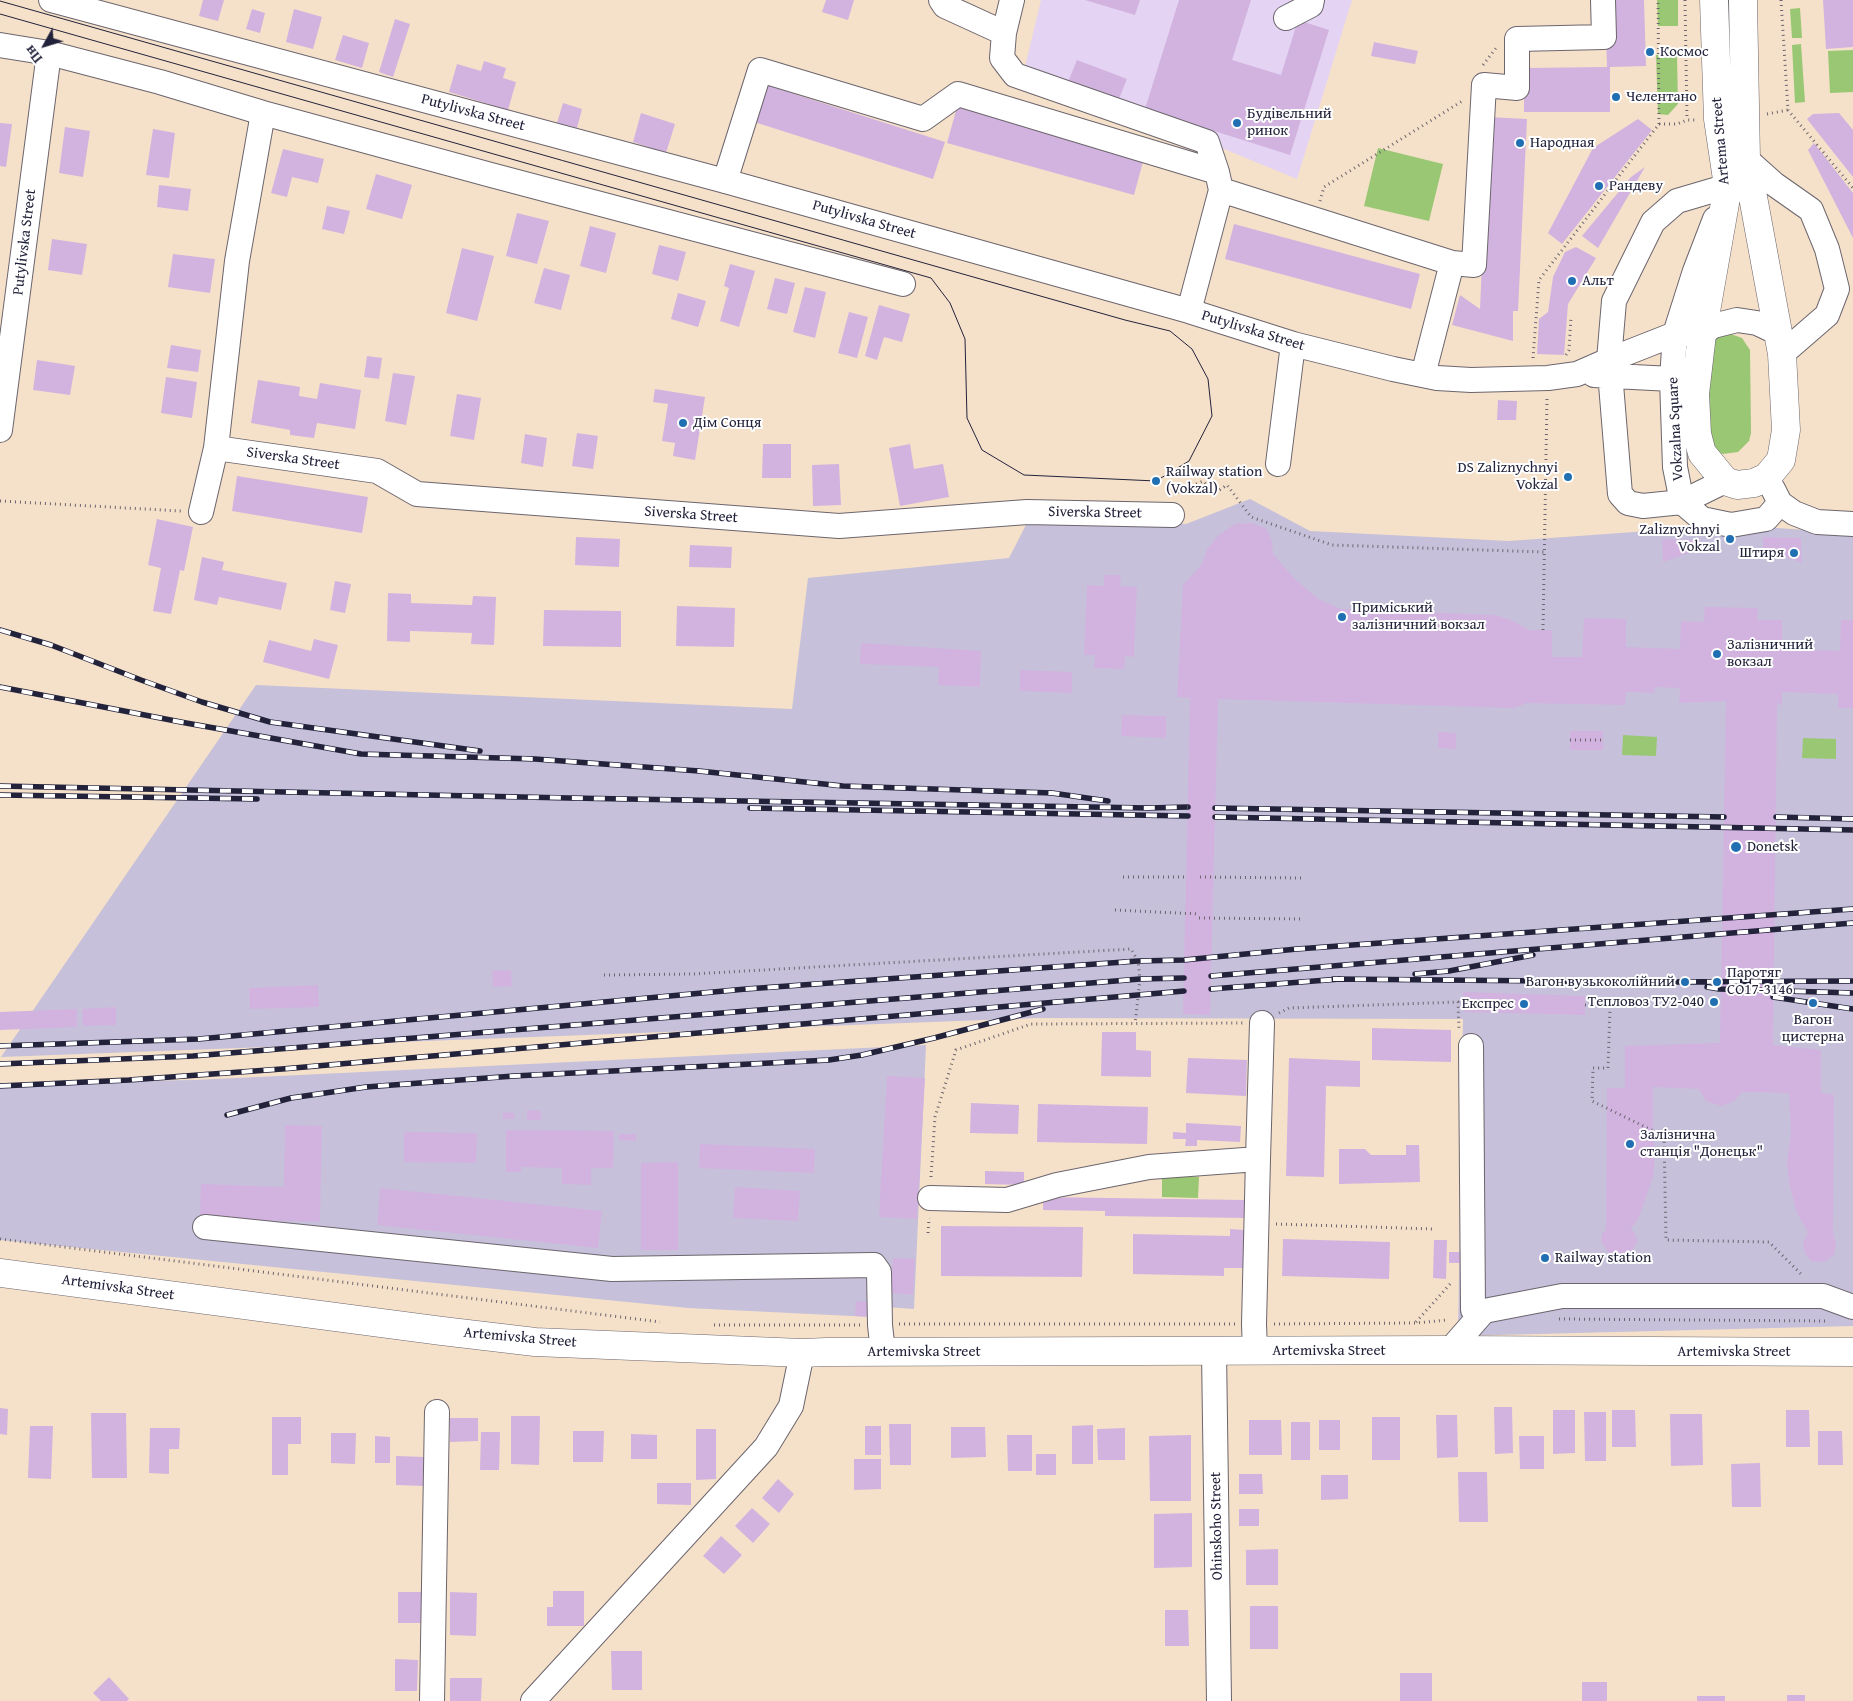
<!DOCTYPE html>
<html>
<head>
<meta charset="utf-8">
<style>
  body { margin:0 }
  #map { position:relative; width:1853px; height:1701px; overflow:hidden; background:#f5e1c9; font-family:"Gentium Book Plus",serif }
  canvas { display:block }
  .north { position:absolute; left:20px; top:20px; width:50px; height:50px; -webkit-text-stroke:4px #fff; paint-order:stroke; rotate:231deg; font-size:14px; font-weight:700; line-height:20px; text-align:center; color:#22223b }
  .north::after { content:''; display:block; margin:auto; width:18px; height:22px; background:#22223b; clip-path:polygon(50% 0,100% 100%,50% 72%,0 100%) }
</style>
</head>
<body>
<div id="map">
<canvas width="1853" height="1701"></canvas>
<div class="north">Пн</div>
</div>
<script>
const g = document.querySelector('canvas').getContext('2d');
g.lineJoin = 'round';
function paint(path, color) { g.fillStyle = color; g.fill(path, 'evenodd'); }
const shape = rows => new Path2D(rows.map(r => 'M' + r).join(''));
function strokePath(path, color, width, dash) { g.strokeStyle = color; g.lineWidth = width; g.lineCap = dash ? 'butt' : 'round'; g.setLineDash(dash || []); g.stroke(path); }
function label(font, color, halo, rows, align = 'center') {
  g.font = font + ' "Gentium Book Plus",serif'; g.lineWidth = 4; g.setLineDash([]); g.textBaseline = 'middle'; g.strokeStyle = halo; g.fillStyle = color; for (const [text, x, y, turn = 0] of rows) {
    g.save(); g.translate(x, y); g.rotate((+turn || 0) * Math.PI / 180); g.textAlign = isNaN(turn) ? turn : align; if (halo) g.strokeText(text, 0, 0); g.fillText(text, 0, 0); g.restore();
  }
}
const built = shape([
  [1041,0,1352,0,1297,179,1025,67]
]);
const industrial = shape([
  [1250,499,1310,531,1509,541,1731,525,1853,533,1853,1326,1458,1336,1463,1019,1038,1018,1,1057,256,685,792,709,808,578,1009,558,1030,517,1186,524],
  [926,1045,914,1309,873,1306,872,1317,688,1308,0,1240,0,1083,195,1080]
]);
const green = shape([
  [1657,0,1678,0,1678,26,1658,26],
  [1800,8,1802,38,1792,38,1790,9],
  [1801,44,1805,102,1795,103,1792,45],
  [1853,50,1853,92,1830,93,1828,51],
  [1656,55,1677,55,1678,104,1668,115,1658,114],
  [1378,148,1443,164,1429,221,1364,206],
  [1728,333,1742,338,1750,350,1751,433,1749,441,1738,452,1723,454,1716,451,1710,447,1704,357,1714,337],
  [1623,735,1657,737,1656,756,1622,755],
  [1803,738,1836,739,1836,759,1802,758],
  [1162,1176,1199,1177,1198,1198,1162,1197]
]);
const building = shape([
  [203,0,224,0,218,21,199,16],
  [826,0,854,0,848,20,822,12],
  [1085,0,1140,0,1135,15],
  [1179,0,1251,0,1232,60,1281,75,1298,20,1329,30,1290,155,1145,109],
  [1605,0,1644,0,1646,66,1610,67,1610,112,1524,112,1524,68,1607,67],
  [1823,0,1853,0,1853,47,1826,49],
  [252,9,265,13,260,33,246,29],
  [294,9,322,17,313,49,286,42],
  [395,19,410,24,393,77,379,72],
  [343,35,369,43,362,68,335,60],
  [1374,42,1418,51,1415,64,1371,56],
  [1077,60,1127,79,1118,101,1068,82],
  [484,61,506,68,503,78,516,82,508,110,449,92,457,64,481,71],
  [760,83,945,142,933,179,748,120],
  [563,103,582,109,577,128,557,123],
  [957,107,1144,158,1134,195,947,143],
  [641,113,675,124,666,153,633,142],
  [1839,113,1853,130,1853,177,1807,119,1813,114],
  [1488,117,1527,119,1518,311,1513,311,1513,341,1452,325,1460,295,1480,309],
  [1638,119,1652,130,1562,244,1548,233,1593,148],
  [0,123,12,124,6,167,0,166],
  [65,127,90,131,83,177,59,173],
  [153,129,175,133,169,178,146,175],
  [1814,143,1853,193,1853,238,1808,150],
  [283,149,324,159,318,183,292,177,287,197,271,193],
  [1645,167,1598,248,1582,236,1631,177],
  [376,174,412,185,402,219,366,209],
  [159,185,191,189,188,211,157,207],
  [327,206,350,211,344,234,322,229],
  [517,213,549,221,537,264,506,256],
  [1234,224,1420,274,1411,309,1225,259],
  [590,226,616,233,606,273,580,266],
  [52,239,87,244,82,275,48,270],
  [659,245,686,252,678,281,652,274],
  [1576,247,1596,258,1568,304,1564,355,1537,354,1539,319,1548,312,1553,277,1565,252],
  [462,248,494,256,477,321,446,313],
  [173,254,215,259,210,293,168,287],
  [730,264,755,271,739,327,720,321,729,288,724,286],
  [544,268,570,275,561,310,534,303],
  [775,278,795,283,787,314,767,309],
  [805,287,826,292,815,338,793,332],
  [678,293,706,301,698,327,671,319],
  [879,305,910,314,902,342,884,337,877,360,865,356],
  [849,312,868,317,857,358,838,353],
  [171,345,201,350,198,372,167,368],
  [367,356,382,358,379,379,364,377],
  [37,360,75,366,70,395,33,390],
  [393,373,415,376,406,425,385,421],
  [166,377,197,382,192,418,161,413],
  [258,380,300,387,299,396,317,399,320,383,361,390,355,429,317,423,314,438,290,435,290,430,251,423],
  [655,389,705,397,695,460,673,456,675,443,662,441,668,404,653,402],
  [457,394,481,398,474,440,450,436],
  [1498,400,1517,401,1516,420,1497,420],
  [577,433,598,436,593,469,572,466],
  [525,434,547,438,543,467,521,463],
  [763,444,791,444,791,478,762,478],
  [910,444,914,469,943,464,949,497,900,506,889,448],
  [839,464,841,505,813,506,812,465],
  [237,476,368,497,362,533,232,511],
  [157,519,193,527,184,571,180,570,171,614,153,611,161,568,148,565],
  [1252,523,1267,529,1272,542,1273,554,1294,578,1318,599,1341,609,1495,615,1511,620,1529,630,1552,630,1552,657,1582,657,1584,618,1626,619,1626,647,1680,649,1681,621,1704,622,1705,607,1758,608,1757,620,1782,620,1782,649,1840,651,1841,620,1853,620,1853,708,1838,708,1838,694,1782,692,1782,706,1777,702,1773,1045,1821,1050,1821,1093,1834,1095,1833,1232,1836,1245,1834,1255,1824,1262,1811,1261,1805,1253,1803,1244,1808,1232,1797,1213,1789,1183,1787,1161,1791,1134,1789,1093,1742,1092,1733,1102,1721,1106,1706,1101,1699,1089,1653,1087,1653,1132,1655,1154,1653,1177,1639,1217,1631,1229,1635,1234,1637,1241,1632,1251,1625,1257,1615,1257,1608,1252,1601,1241,1602,1234,1606,1229,1607,1088,1625,1088,1625,1046,1720,1043,1726,701,1679,703,1680,688,1655,687,1654,693,1626,692,1625,705,1526,703,1515,708,1218,699,1210,1015,1183,1014,1190,698,1177,697,1183,585,1202,564,1207,549,1219,535,1235,524],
  [576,537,620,539,619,567,575,565],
  [1763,537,1801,538,1802,563,1763,548],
  [1662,539,1700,540,1700,549,1663,562],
  [690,545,732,547,731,568,689,567],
  [202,557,224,562,222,570,287,583,281,610,219,597,217,605,194,600],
  [1104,575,1121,575,1120,586,1137,587,1134,657,1125,656,1124,669,1094,668,1095,655,1084,655,1087,585,1104,586],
  [335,581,351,584,345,613,330,610],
  [388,593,411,594,411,603,472,605,473,596,496,597,494,645,471,644,472,633,410,631,410,642,387,641],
  [677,606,735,608,734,647,676,646],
  [544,610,621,611,621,647,543,646],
  [314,639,338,645,329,679,263,662,269,640,311,651],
  [861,643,981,651,980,687,938,685,939,667,860,664],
  [1020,670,1072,672,1072,693,1020,691],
  [1122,715,1166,716,1166,738,1121,736],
  [1570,731,1603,731,1603,750,1570,750],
  [1438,732,1456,733,1456,749,1438,748],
  [511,970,512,986,493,987,492,971],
  [318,985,319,1007,250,1009,249,988],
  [1463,992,1585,996,1585,1015,1463,1012],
  [116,1007,116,1025,83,1026,82,1009],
  [77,1009,77,1027,0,1030,0,1012],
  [1372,1028,1451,1030,1451,1062,1372,1060],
  [1102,1032,1136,1032,1136,1050,1151,1051,1151,1077,1101,1076],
  [1188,1058,1247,1060,1246,1096,1186,1093],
  [1289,1058,1360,1061,1360,1087,1326,1086,1324,1177,1286,1176],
  [887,1076,925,1078,917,1219,879,1217],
  [971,1103,1019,1105,1018,1134,970,1133],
  [1038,1104,1148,1107,1147,1144,1037,1142],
  [527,1110,541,1111,541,1120,527,1120],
  [503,1112,514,1113,514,1119,503,1119],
  [1186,1123,1241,1126,1240,1142,1197,1140,1197,1146,1185,1146,1186,1139,1173,1139,1173,1132,1186,1133],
  [285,1125,322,1126,320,1222,200,1218,201,1184,284,1187],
  [506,1130,614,1131,613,1168,591,1168,591,1185,562,1184,562,1168,521,1167,521,1172,506,1172],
  [404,1132,477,1133,476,1163,404,1162],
  [619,1134,636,1134,636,1141,619,1140],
  [700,1144,815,1149,814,1173,699,1168],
  [1406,1145,1419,1145,1420,1182,1339,1184,1339,1149,1365,1149,1371,1155,1406,1155],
  [678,1162,678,1250,641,1250,641,1163],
  [985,1171,1024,1172,1024,1185,985,1184],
  [735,1187,800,1191,798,1221,733,1218],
  [380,1188,602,1211,598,1248,377,1225],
  [1043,1197,1245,1200,1245,1218,1105,1216,1105,1211,1043,1210],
  [941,1226,1083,1227,1082,1277,941,1276],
  [1230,1229,1244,1230,1243,1268,1224,1268,1224,1276,1133,1274,1133,1234,1230,1236],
  [1283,1239,1390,1242,1389,1279,1282,1276],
  [1434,1240,1447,1240,1446,1279,1433,1278],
  [1449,1252,1460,1252,1460,1263,1449,1263],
  [893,1258,915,1259,913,1295,891,1293],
  [856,1301,872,1302,871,1317,855,1316],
  [1494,1407,1512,1407,1513,1453,1495,1454],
  [0,1408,8,1409,7,1435,0,1434],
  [1553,1410,1575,1410,1575,1453,1553,1454],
  [1612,1410,1635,1410,1636,1447,1612,1447],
  [1786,1410,1809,1410,1810,1447,1786,1447],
  [1584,1412,1606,1412,1606,1461,1585,1461],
  [91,1413,126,1413,127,1478,92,1478],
  [1670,1414,1702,1414,1703,1465,1671,1466],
  [1436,1415,1457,1415,1458,1457,1437,1458],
  [511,1416,540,1416,539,1465,511,1464],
  [272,1417,301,1417,301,1444,288,1444,288,1475,272,1475],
  [1372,1417,1400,1417,1400,1460,1372,1460],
  [450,1418,478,1418,478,1441,450,1442],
  [1249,1420,1281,1420,1282,1455,1249,1455],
  [1319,1420,1340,1420,1340,1450,1319,1450],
  [1291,1422,1310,1422,1310,1460,1291,1460],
  [889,1424,911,1424,911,1465,890,1465],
  [1093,1425,1093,1464,1072,1464,1072,1426],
  [30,1426,53,1426,51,1479,28,1478],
  [865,1426,881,1426,881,1455,865,1455],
  [951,1427,985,1427,986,1457,951,1458],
  [150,1428,180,1428,179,1449,169,1449,169,1474,149,1473],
  [1125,1428,1125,1460,1098,1460,1097,1429],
  [696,1429,716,1429,716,1479,696,1480],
  [573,1431,604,1431,603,1462,573,1462],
  [1818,1431,1842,1431,1843,1465,1818,1465],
  [481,1432,500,1432,499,1470,480,1470],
  [331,1433,356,1433,355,1464,331,1463],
  [631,1434,657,1435,657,1459,631,1459],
  [1007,1435,1032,1435,1032,1471,1008,1471],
  [1191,1435,1191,1501,1150,1501,1149,1436],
  [375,1436,390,1437,390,1463,375,1463],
  [1519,1436,1544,1436,1544,1469,1520,1469],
  [1036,1454,1056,1454,1056,1475,1036,1475],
  [396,1456,425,1457,424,1486,396,1485],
  [854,1459,881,1459,881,1489,854,1490],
  [1760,1463,1761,1507,1732,1507,1731,1464],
  [1458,1472,1487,1472,1488,1522,1459,1522],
  [1239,1474,1262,1474,1263,1494,1239,1494],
  [1321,1475,1348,1475,1348,1499,1321,1500],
  [778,1479,794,1494,779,1513,762,1498],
  [657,1483,691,1483,691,1505,657,1504],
  [752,1508,770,1524,753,1543,735,1526],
  [1239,1509,1259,1509,1259,1526,1239,1526],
  [1192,1513,1192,1567,1154,1568,1154,1514],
  [721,1536,742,1555,724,1574,703,1556],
  [1278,1549,1278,1585,1246,1585,1246,1550],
  [553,1591,584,1591,584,1626,547,1626,547,1607,553,1607],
  [398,1592,423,1592,423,1623,398,1623],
  [450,1592,477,1593,476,1636,450,1635],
  [1250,1606,1278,1606,1278,1649,1250,1649],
  [1165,1610,1188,1610,1189,1646,1165,1646],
  [611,1651,642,1651,642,1690,612,1690],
  [395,1659,418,1660,417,1691,395,1691],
  [1400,1673,1432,1673,1432,1701,1400,1701],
  [109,1677,129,1699,127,1701,101,1701,93,1693],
  [450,1678,482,1678,481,1701,450,1701],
  [1582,1682,1607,1682,1607,1701,1582,1701],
  [1787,1695,1805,1695,1805,1701,1787,1701],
  [1697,1696,1725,1696,1725,1701,1697,1701]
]);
const path = shape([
  [1685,0,1687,120],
  [1781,0,1788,110,1853,188],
  [1483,65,1496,48],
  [1767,114,1788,110],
  [1659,124,1677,124,1687,120,1696,120],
  [1320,201,1324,187,1464,100],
  [1566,355,1569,350,1571,317],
  [1533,358,1539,280,1659,124,1658,0],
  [1173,493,1179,492,1203,481,1215,493,1227,485,1251,517,1332,545,1544,552],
  [0,501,181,511],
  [1543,630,1547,398],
  [1570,740,1603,740],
  [1123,877,1186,877],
  [1200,877,1302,878],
  [1115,910,1199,914],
  [1199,918,1303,919],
  [604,975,693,974,1131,949,1138,961,1140,979,1135,1024],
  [1585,1005,1610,1007,1608,1068,1593,1068,1592,1101,1664,1136,1666,1240,1769,1242,1802,1275],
  [1279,1013,1289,1008,1458,1002,1459,1030],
  [931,1177,935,1117,956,1050,1031,1024,1243,1023],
  [1276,1224,1433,1229],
  [928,1233,929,1218],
  [0,1239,660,1322],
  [1559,1319,1827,1321],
  [1416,1322,1452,1282],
  [899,1324,1235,1324],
  [1274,1324,1416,1323,1447,1320],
  [714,1325,860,1325]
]);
const minor = shape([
  [51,0,725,181,1189,311,1293,344,1393,369,1437,378,1471,380,1548,378,1577,374,1609,360,1675,334,1702,334,1713,326,1737,320,1757,323,1778,333],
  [941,0,945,6,1004,33,1002,58,1015,75,1207,142,1217,172,1221,190,1189,311],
  [1286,18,1311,5,1312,0],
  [1004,33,1012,0],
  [0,45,49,53,160,82,263,113,491,175,903,284],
  [1746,159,1774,184,1811,210,1827,249,1837,289,1827,315,1782,354],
  [725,181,760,70,923,119,958,94,1217,172],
  [1221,190,1452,263,1474,265,1484,85,1517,88,1517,39,1604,37,1603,0],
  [1715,219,1695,271,1675,334,1672,379,1675,467,1682,502,1702,519,1731,525,1766,519,1780,503],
  [1423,375,1452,263],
  [1594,375,1672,379,1686,388],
  [0,430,49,53],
  [216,448,377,471,417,494,839,526,1027,512,1172,515],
  [1278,464,1293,344],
  [1725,481,1682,502,1643,506,1628,503,1620,494,1609,360,1614,301,1653,222,1677,201,1728,186],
  [1773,489,1780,503,1794,513,1817,522,1853,524],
  [201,512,216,448,237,261,263,113],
  [1471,1046,1473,1310,1484,1311],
  [930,1198,1007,1200,1057,1185,1149,1167,1258,1159],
  [205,1227,612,1269,874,1265,879,1272,880,1325,883,1352],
  [1450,1350,1484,1311,1562,1296,1823,1296,1853,1307],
  [1214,1351,1219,1701],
  [1255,1351,1254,1324,1258,1159,1262,1023],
  [432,1701,437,1412],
  [533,1701,766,1447,791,1406,802,1353]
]);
const major = shape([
  [1714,0,1718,119,1728,186,1702,334,1695,394,1697,434,1702,453,1725,481,1737,485,1754,483,1767,477,1781,460,1786,430,1782,354,1746,159,1743,0],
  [0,1273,442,1331,535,1342,802,1353,827,1352,1450,1350,1853,1352]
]);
const tram = shape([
  [0,1,1125,320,1170,331,1192,349,1208,379,1212,416,1189,461,1156,481,1024,475,982,450,967,418,965,339,950,303,931,278,0,14]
]);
const rail = shape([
  [0,630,51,645,141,680,202,702,270,722,480,751],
  [0,687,186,723,361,754,535,759,699,771,843,786,1052,793,1108,801],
  [0,786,569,798,1148,808,1188,807],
  [0,795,257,799],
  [750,808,1188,816],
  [1215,808,1724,817],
  [1215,817,1853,830],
  [1776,817,1853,819],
  [1415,974,1449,971,1533,955],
  [1211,976,1853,923],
  [1333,979,1657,982,1853,981],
  [1707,987,1719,989,1853,993],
  [1211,989,1340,979],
  [1773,997,1853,1009],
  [0,1046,199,1039,746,989,1138,961,1184,960,1297,949,1853,909],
  [0,1064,193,1056,1140,979,1184,978],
  [0,1086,129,1080,282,1069,1184,991],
  [227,1115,291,1098,366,1087,514,1076,829,1060,862,1055,934,1038,1043,1009]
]);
const markers = [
  [1650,52,5,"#1f6fb2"],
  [1616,97,5,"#1f6fb2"],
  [1237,123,5,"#1f6fb2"],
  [1520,143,5,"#1f6fb2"],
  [1599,186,5,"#1f6fb2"],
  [1572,281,5,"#1f6fb2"],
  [683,423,5,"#1f6fb2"],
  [1568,477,5,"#1f6fb2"],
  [1156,481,5,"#1f6fb2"],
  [1730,539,5,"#1f6fb2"],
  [1794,553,5,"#1f6fb2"],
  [1342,617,5,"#1f6fb2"],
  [1717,654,5,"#1f6fb2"],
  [1736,847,6,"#1f6fb2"],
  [1685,982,5,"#1f6fb2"],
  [1717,982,5,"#1f6fb2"],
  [1714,1002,5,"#1f6fb2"],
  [1813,1003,5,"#1f6fb2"],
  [1524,1004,5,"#1f6fb2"],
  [1630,1144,5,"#1f6fb2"],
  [1545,1258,5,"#1f6fb2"]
];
const poiNames = [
  ["Космос",1660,52],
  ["Челентано",1626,97],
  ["Будівельний",1247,114],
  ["ринок",1247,131],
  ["Народная",1530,143],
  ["Рандеву",1609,186],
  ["Альт",1582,281],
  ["Дім Сонця",693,423],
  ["DS Zaliznychnyi",1558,468,"right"],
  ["Vokzal",1558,485,"right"],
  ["Railway station",1166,472],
  ["(Vokzal)",1166,489],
  ["Zaliznychnyi",1720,530,"right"],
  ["Vokzal",1720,547,"right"],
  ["Штиря",1784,553,"right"],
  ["Приміський",1352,608],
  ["залізничний вокзал",1352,625],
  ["Залізничний",1727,645],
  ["вокзал",1727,662],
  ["Donetsk",1747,847],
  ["Паротяг",1727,973],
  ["СО17-3146",1727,990],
  ["Вагон вузькоколійний",1675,982,"right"],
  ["Тепловоз ТУ2-040",1704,1002,"right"],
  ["Експрес",1514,1004,"right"],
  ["Вагон",1813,1020,"center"],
  ["цистерна",1813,1037,"center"],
  ["Залізнична",1640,1135],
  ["станція \"Донецьк\"",1640,1152],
  ["Railway station",1555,1258]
];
const streetNames = [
  ["Putylivska Street",473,113,15],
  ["Artema Street",1721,141,-95],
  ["Putylivska Street",864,220,16],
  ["Putylivska Street",25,242,-83],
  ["Putylivska Street",1253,331,17],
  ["Vokzalna Square",1676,429,-93],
  ["Siverska Street",293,459,8],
  ["Siverska Street",1095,513,1],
  ["Siverska Street",691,515,4],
  ["Artemivska Street",118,1288,8],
  ["Artemivska Street",520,1338,5],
  ["Artemivska Street",1329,1351],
  ["Artemivska Street",924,1352],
  ["Artemivska Street",1734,1352],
  ["Ohinskoho Street",1217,1526,-91]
];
paint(built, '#e4d3f2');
paint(industrial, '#c6c0da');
paint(green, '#9ac774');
paint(building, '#d2b3df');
strokePath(minor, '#6c656d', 26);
strokePath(major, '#6c656d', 29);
strokePath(path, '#6c656d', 3, [1, 4]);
strokePath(minor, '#fff', 24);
strokePath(major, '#fff', 28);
strokePath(tram, '#22223b', 1);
strokePath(rail, '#22223b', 5.5);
strokePath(rail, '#fff', 4, [11]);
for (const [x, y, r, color] of markers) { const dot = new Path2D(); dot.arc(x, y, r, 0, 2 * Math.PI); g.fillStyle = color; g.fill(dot); strokePath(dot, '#fff', 2); }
label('15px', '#22223b', '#fff', poiNames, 'left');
label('15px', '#22223b', '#fff', streetNames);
</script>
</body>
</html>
